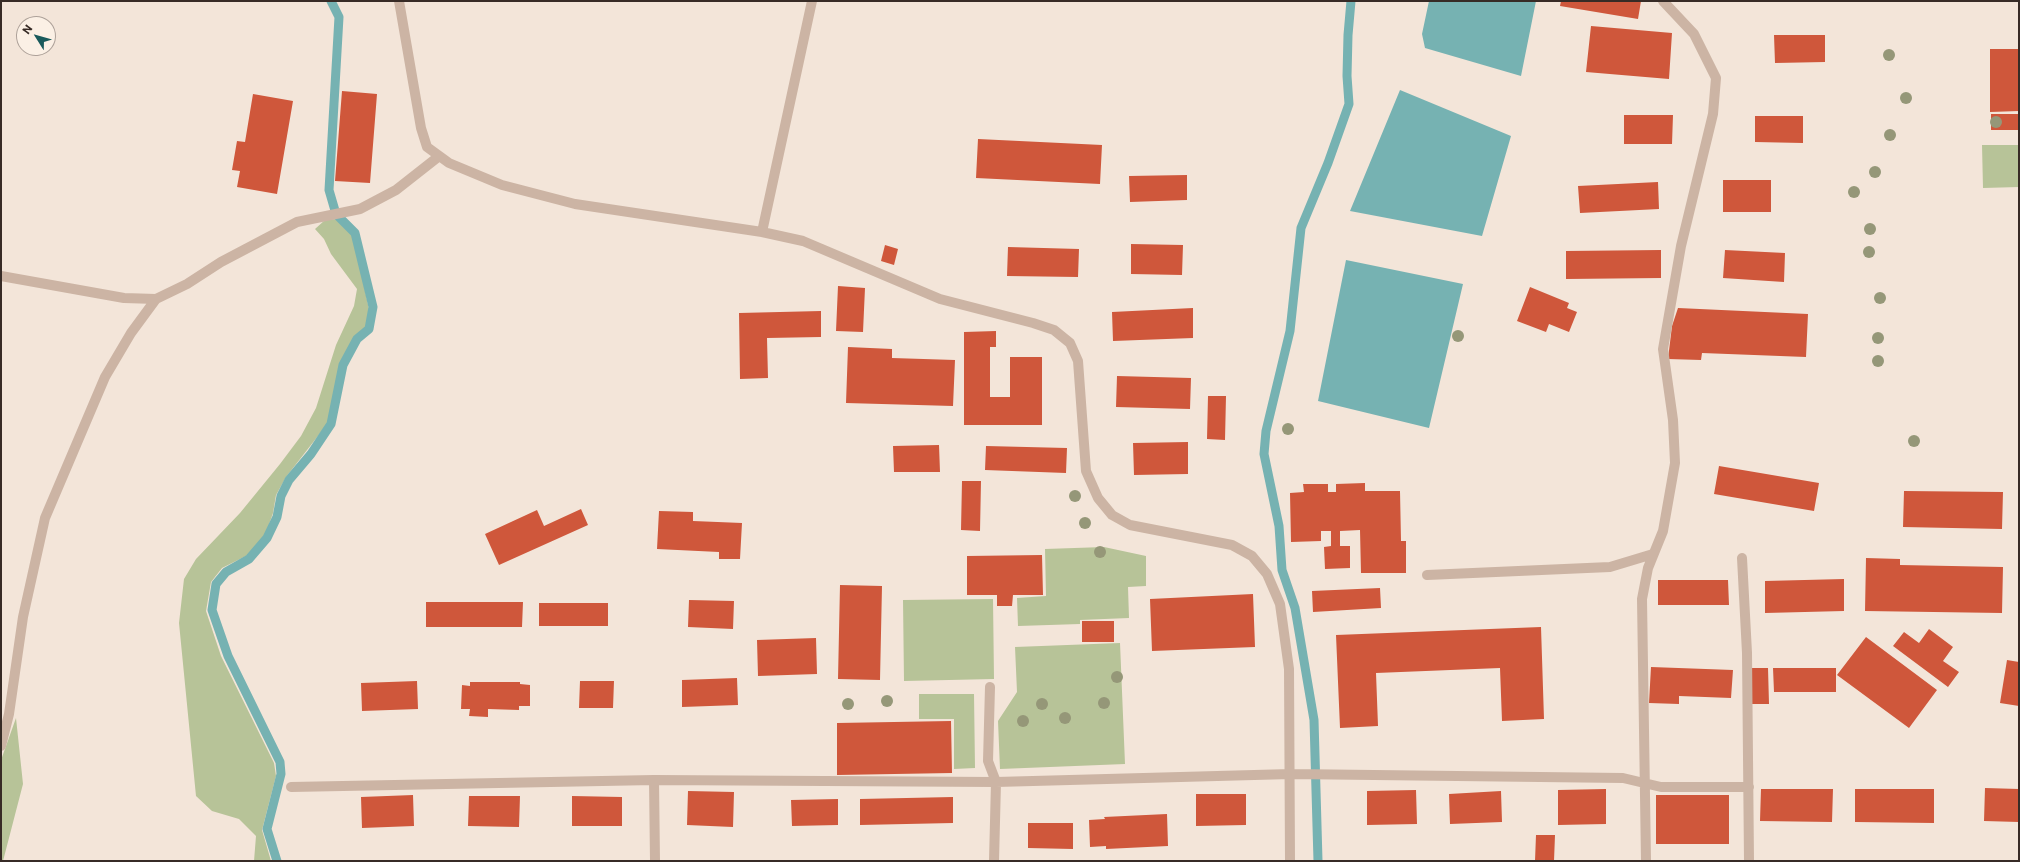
<!DOCTYPE html>
<html>
<head>
<meta charset="utf-8">
<style>
  body { margin:0 }
  #map { position:relative; width:2020px; height:862px; overflow:hidden; background:#f3e5d9; font-family:Commissioner,sans-serif }
  canvas { display:block }
  .frame { position:absolute; inset:0; border:2px solid #372b26; pointer-events:none }
  .north { position:absolute; left:16px; top:16px; width:40px; height:40px; box-sizing:border-box; background:#fbf0e5; border:1px solid #ada199; border-radius:50%; rotate:307deg; font-size:11px; font-weight:700; line-height:16px; text-align:center; color:#372b26 }
  .north::after { content:''; display:block; margin:auto; width:14px; height:18px; background:#195a5b; clip-path:polygon(50% 0,100% 100%,50% 72%,0 100%) }
</style>
</head>
<body>
<div id="map">
<canvas width="2020" height="862"></canvas>
<div class="frame"></div>
<div class="north">N</div>
</div>
<script>
const g = document.querySelector('canvas').getContext('2d');
g.lineJoin = 'round';
function paint(path, color) { g.fillStyle = color; g.fill(path, 'evenodd'); }
const shape = rows => new Path2D(rows.map(r => 'M' + r).join(''));
function strokePath(path, color, width, dash) { g.strokeStyle = color; g.lineWidth = width; g.lineCap = dash ? 'butt' : 'round'; g.setLineDash(dash || []); g.stroke(path); }
const green = shape([
  [1982,145,2019,145,2019,187,1983,188],
  [336,219,353,236,369,309,366,328,355,336,340,363,328,423,286,477,276,495,273,513,265,536,248,555,222,568,211,582,206,611,221,656,274,763,276,776,262,830,271,861,254,861,256,836,239,819,212,811,196,796,179,623,184,579,196,559,240,513,280,464,301,436,316,408,336,345,354,306,357,289,331,254,324,239,315,229,325,220],
  [1104,547,1146,556,1146,586,1128,587,1129,618,1080,620,1080,624,1018,626,1017,598,1046,596,1045,549],
  [993,599,994,679,904,681,903,600],
  [1120,643,1125,764,1000,769,998,721,1017,692,1015,647],
  [919,694,974,694,975,768,954,769,954,719,919,719],
  [16,718,23,784,3,861,1,861,1,760]
]);
const water = shape([
  [1429,1,1536,1,1521,76,1425,48,1422,34],
  [1400,90,1511,136,1482,236,1350,211],
  [1346,260,1463,284,1429,428,1318,401]
]);
const stream = shape([
  [277,861,267,829,281,774,280,762,228,656,212,610,216,584,226,572,249,559,267,538,277,517,281,496,289,480,311,454,331,424,343,365,357,339,369,329,373,307,355,233,336,214,329,190,339,17,331,1],
  [1318,861,1314,720,1295,608,1282,570,1279,526,1264,454,1266,431,1290,331,1301,228,1328,163,1349,104,1347,76,1348,35,1351,1]
]);
const building = shape([
  [1561,1,1641,1,1638,19,1560,6],
  [1591,26,1672,33,1669,79,1586,72],
  [1774,35,1825,35,1825,62,1775,63],
  [1990,49,2019,49,2019,111,1990,112],
  [342,91,377,94,370,183,335,181],
  [253,94,293,101,277,194,237,187,240,171,232,170,237,141,245,142],
  [1991,114,2019,114,2019,130,1991,130],
  [1624,115,1673,115,1672,144,1624,144],
  [1755,116,1803,116,1803,143,1755,142],
  [978,139,1102,145,1100,184,976,178],
  [1187,175,1187,200,1130,202,1129,176],
  [1723,180,1771,180,1771,212,1723,212],
  [1658,182,1659,209,1580,213,1578,186],
  [1131,244,1183,245,1182,275,1131,274],
  [885,245,898,249,894,265,881,261],
  [1008,247,1079,249,1078,277,1007,276],
  [1661,250,1661,278,1566,279,1566,251],
  [1725,250,1785,253,1784,282,1723,278],
  [838,286,865,288,863,332,836,331],
  [1530,287,1569,303,1567,308,1577,312,1569,332,1549,324,1546,332,1517,321],
  [1193,308,1193,338,1113,341,1112,312],
  [1678,308,1808,314,1806,357,1702,353,1701,360,1668,359,1672,326],
  [821,311,821,337,767,338,768,378,740,379,739,313],
  [996,331,996,347,990,347,990,397,1010,397,1010,357,1042,357,1042,425,964,425,964,332],
  [848,347,892,349,892,358,955,360,953,406,846,403],
  [1117,376,1191,378,1190,409,1116,407],
  [1208,396,1226,396,1225,440,1207,439],
  [1188,442,1188,474,1134,475,1133,443],
  [939,445,940,472,894,472,893,446],
  [986,446,1067,448,1066,473,985,470],
  [1719,466,1819,483,1814,511,1714,494],
  [962,481,981,481,980,531,961,530],
  [1365,483,1365,491,1400,491,1401,541,1406,541,1406,573,1361,573,1360,530,1340,531,1340,546,1350,546,1350,568,1325,569,1324,547,1331,546,1331,531,1321,531,1321,541,1291,542,1290,493,1304,492,1303,484,1328,484,1328,492,1336,492,1336,484],
  [1904,491,2003,492,2002,529,1903,527],
  [581,509,588,525,499,565,485,534,537,510,544,526],
  [659,511,693,512,693,521,742,523,740,559,719,559,719,552,657,549],
  [1042,555,1043,595,1013,595,1012,606,997,606,997,595,967,595,967,556],
  [1866,558,1900,559,1900,565,2003,567,2002,613,1865,611],
  [1844,579,1844,611,1765,613,1765,581],
  [1658,580,1728,580,1729,605,1658,605],
  [840,585,882,586,880,680,838,679],
  [1380,588,1381,608,1313,612,1312,591],
  [1253,594,1255,647,1152,651,1150,599],
  [689,600,734,601,733,629,688,627],
  [426,602,523,602,522,627,426,627],
  [539,603,608,603,608,626,539,626],
  [1082,621,1114,621,1114,642,1082,642],
  [1541,627,1544,719,1502,721,1500,668,1376,673,1378,726,1340,728,1336,635],
  [1929,629,1953,647,1943,661,1959,672,1948,687,1893,646,1904,632,1919,643],
  [1866,637,1937,690,1909,728,1837,675],
  [816,638,817,674,758,676,757,640],
  [2007,660,2019,662,2019,706,2000,703],
  [1651,667,1733,670,1731,698,1679,696,1679,704,1649,703],
  [1751,668,1768,668,1769,704,1752,704],
  [1773,668,1836,668,1836,692,1774,692],
  [737,678,738,705,682,707,682,680],
  [417,681,418,709,362,711,361,683],
  [580,681,614,681,613,708,579,708],
  [470,682,520,682,520,684,530,685,530,706,519,706,519,710,488,709,488,717,469,716,470,709,461,709,462,685,470,686],
  [951,721,952,773,837,775,837,723],
  [1985,788,2019,789,2019,822,1984,821],
  [1606,789,1606,824,1558,825,1558,790],
  [1761,789,1833,789,1832,822,1760,821],
  [1855,789,1934,789,1934,823,1855,822],
  [1416,790,1417,824,1367,825,1367,791],
  [688,791,734,792,733,827,687,825],
  [1501,791,1502,822,1450,824,1449,794],
  [1196,794,1246,794,1246,825,1196,826],
  [413,795,414,826,362,828,361,797],
  [1656,795,1729,795,1729,844,1656,844],
  [469,796,520,796,519,827,468,826],
  [572,796,622,797,622,826,572,826],
  [953,797,953,823,860,825,860,799],
  [838,799,838,825,792,826,791,800],
  [1167,814,1168,846,1106,849,1106,846,1090,847,1089,820,1105,819,1104,817],
  [1028,823,1073,823,1073,849,1028,848],
  [1536,835,1555,835,1554,861,1535,861]
]);
const street = shape([
  [399,1,421,128,427,147,449,163,502,185,575,204,762,232,803,241,940,299,1033,323,1054,330,1070,343,1078,361,1086,471,1098,498,1112,515,1130,525,1232,545,1252,556,1267,574,1280,604,1289,669,1290,861],
  [762,232,812,1],
  [1,276,124,298,156,299,187,284,221,262,297,222,360,209,396,190,438,157],
  [1742,558,1747,653,1749,861],
  [1427,575,1610,567,1653,554],
  [990,687,988,761,996,782,994,861],
  [1,746,9,714,23,617,45,518,105,377,131,333,156,299],
  [654,780,655,861],
  [291,787,654,780,996,782,1291,774,1623,778,1661,787,1749,787],
  [1646,861,1642,599,1648,568,1663,531,1675,463,1673,420,1663,349,1681,246,1713,114,1716,78,1694,34,1663,1]
]);
const trees = [
  [1889,55],
  [1906,98],
  [1996,122],
  [1890,135],
  [1875,172],
  [1854,192],
  [1870,229],
  [1869,252],
  [1880,298],
  [1458,336],
  [1878,338],
  [1878,361],
  [1288,429],
  [1914,441],
  [1075,496],
  [1085,523],
  [1100,552],
  [1117,677],
  [887,701],
  [1104,703],
  [848,704],
  [1042,704],
  [1065,718],
  [1023,721]
];
paint(green, '#b7c398');
paint(water, '#76b2b2');
strokePath(stream, '#76b2b2', 9);
paint(building, '#cf573b');
strokePath(street, '#ccb4a4', 10);
g.fillStyle = '#959778';
for (const [x, y] of trees) { g.beginPath(); g.arc(x, y, 6, 0, 2 * Math.PI); g.fill(); }
</script>
</body>
</html>
